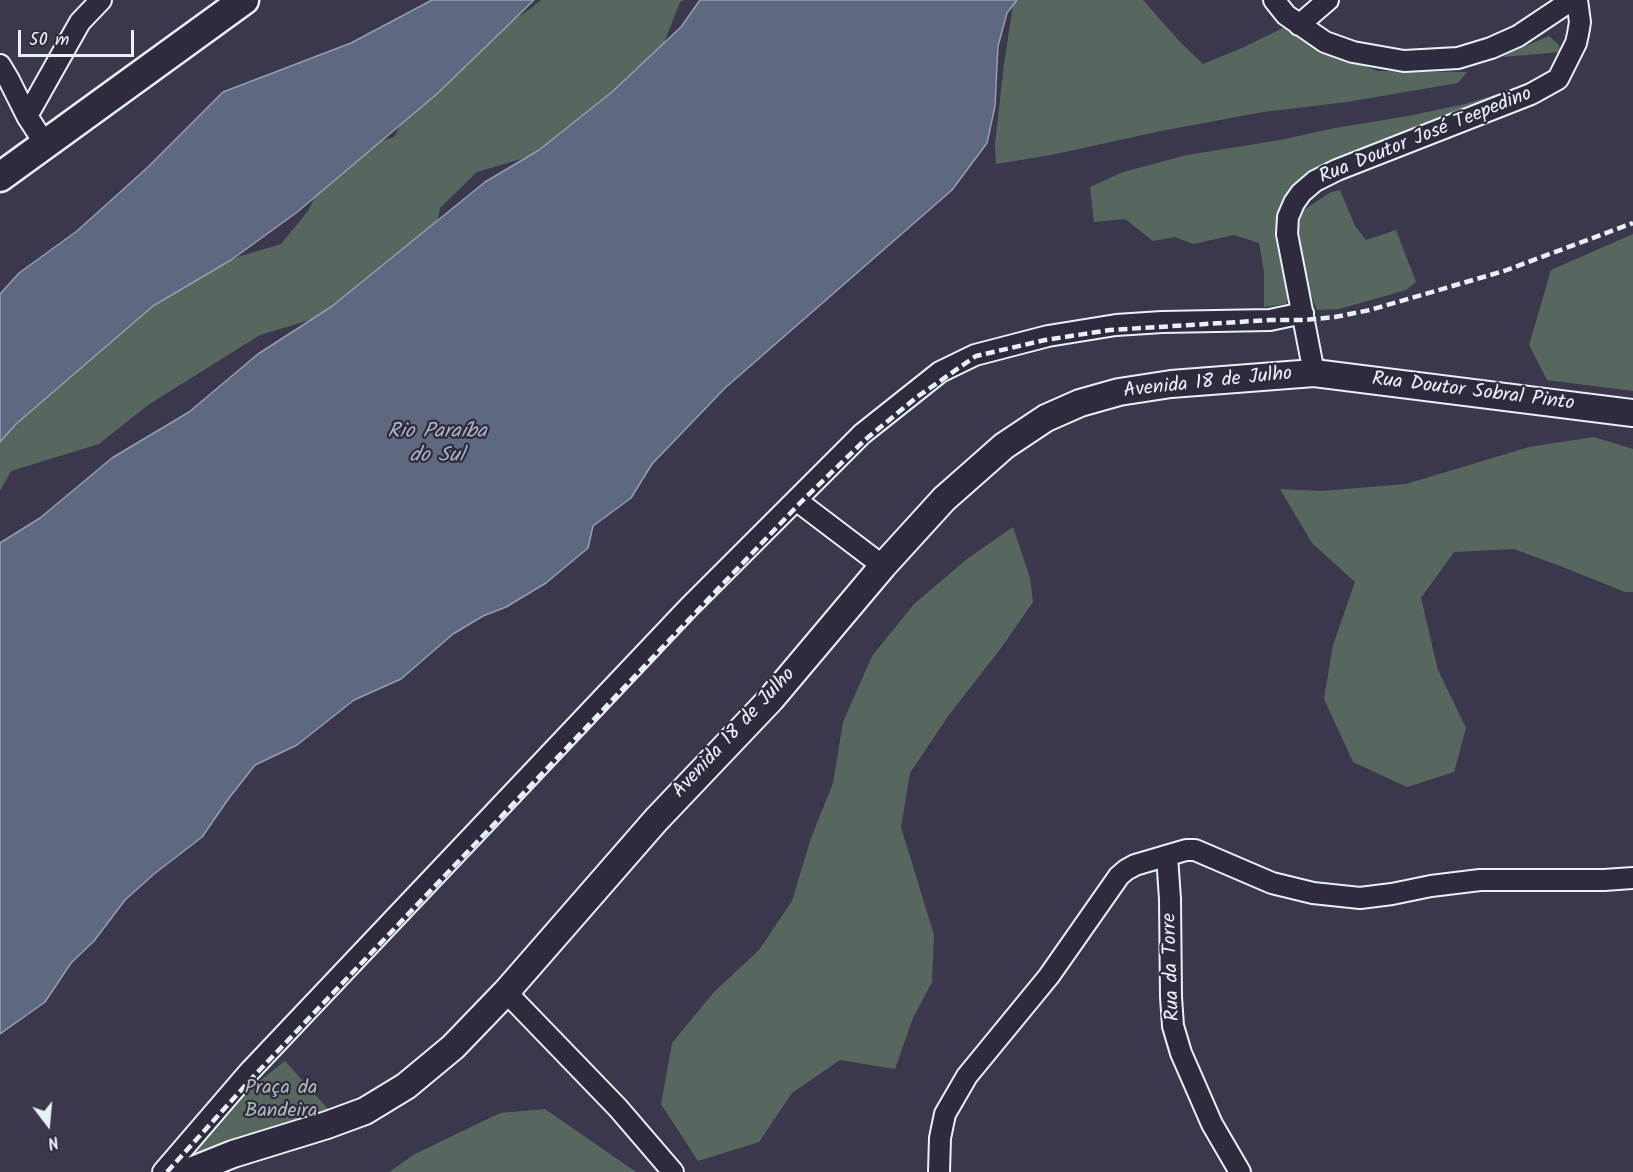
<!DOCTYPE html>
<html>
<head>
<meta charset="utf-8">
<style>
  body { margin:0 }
  #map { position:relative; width:1633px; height:1172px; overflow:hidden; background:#3b384e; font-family:Kalam,sans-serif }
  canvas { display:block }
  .north { position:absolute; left:18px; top:1094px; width:60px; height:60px; -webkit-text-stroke:4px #2f2a3d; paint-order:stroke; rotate:164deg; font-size:16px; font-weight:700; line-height:24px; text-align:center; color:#e8f1f8 }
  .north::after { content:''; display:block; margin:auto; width:21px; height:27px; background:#e8f1f8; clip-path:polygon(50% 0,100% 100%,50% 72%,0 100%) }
  .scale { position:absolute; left:18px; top:30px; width:116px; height:27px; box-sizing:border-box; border:3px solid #e8f1f8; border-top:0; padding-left:8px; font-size:18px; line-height:21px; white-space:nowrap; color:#e8f1f8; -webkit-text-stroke:4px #2f2a3d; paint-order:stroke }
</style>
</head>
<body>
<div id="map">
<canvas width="1633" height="1172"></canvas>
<div class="north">N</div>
<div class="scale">50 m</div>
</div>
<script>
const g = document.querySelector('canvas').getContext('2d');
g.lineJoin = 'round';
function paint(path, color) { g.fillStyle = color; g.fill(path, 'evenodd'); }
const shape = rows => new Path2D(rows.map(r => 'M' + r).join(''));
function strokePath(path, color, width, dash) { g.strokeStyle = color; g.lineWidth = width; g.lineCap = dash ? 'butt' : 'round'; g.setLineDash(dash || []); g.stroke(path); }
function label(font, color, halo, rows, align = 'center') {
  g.font = font + ' Kalam,sans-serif'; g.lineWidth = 4.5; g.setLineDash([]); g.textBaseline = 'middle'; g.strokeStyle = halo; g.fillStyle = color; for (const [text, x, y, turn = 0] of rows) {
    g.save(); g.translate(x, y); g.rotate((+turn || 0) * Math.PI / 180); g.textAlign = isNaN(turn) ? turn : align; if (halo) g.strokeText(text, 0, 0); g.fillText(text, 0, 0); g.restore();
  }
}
const green = shape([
  [541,0,685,0,680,2,653,71,555,149,477,172,440,208,435,233,327,315,260,335,148,405,99,444,11,471,0,491,0,392,148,284,281,244,308,211,315,197,327,157,394,137,402,122,485,36,526,12],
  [1018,0,1143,0,1180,42,1203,64,1242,48,1289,25,1312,43,1377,71,1467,72,1458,83,1347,102,1263,112,1161,131,1051,155,996,164,995,144,1004,64,1013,5],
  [1549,36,1558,44,1561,52,1503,57,1507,54],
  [1537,82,1288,201,1290,294,1286,304,1264,307,1264,272,1259,243,1234,235,1193,244,1175,237,1153,241,1125,219,1094,222,1090,187,1123,172,1187,155,1280,140,1335,128,1408,116,1465,104],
  [1340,190,1355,226,1366,240,1396,230,1416,282,1406,290,1371,300,1339,309,1317,310,1303,275,1297,238,1302,211,1331,192],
  [1633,234,1633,391,1547,380,1529,345,1551,270],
  [1594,437,1633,449,1633,592,1625,592,1560,566,1514,549,1454,552,1421,598,1438,670,1466,728,1454,772,1407,787,1353,762,1324,699,1333,645,1355,582,1312,543,1280,489,1322,491,1406,484,1529,447],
  [1013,527,1030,578,1033,602,1001,648,949,715,910,773,901,827,934,935,932,982,913,1018,895,1069,840,1060,792,1093,759,1142,698,1161,661,1104,672,1043,714,992,759,950,792,901,811,838,833,783,843,722,872,656,914,604,967,559],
  [285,1061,329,1110,333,1117,196,1157,184,1159,248,1090],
  [545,1109,636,1172,389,1172,415,1154,500,1113]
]);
const water = shape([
  [432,0,534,0,438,93,296,213,231,260,153,306,16,424,0,442,0,294,19,273,77,231,148,167,223,92,351,43,432,0],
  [700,0,1017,0,1007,13,998,46,995,106,987,143,952,190,725,388,652,464,631,498,593,526,588,548,546,583,506,607,483,616,453,634,401,679,354,700,297,745,255,765,229,798,202,837,154,874,125,900,94,941,71,963,45,1002,0,1034,0,543,40,518,112,458,189,412,258,354,331,307,485,182,539,150,612,92,681,27,700,0]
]);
const minor = shape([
  [1274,0,1286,15,1325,42,1353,52,1404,61,1458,58,1491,48,1518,36,1572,0],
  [1299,25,1328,0],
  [0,65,9,80,27,116,45,144],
  [27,116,80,22,101,0],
  [1314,373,1287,234,1288,217,1294,203,1301,193,1315,181,1337,170,1531,94,1558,79,1576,43,1578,34,1580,22,1577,0],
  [796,500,883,566],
  [1167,856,1170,899,1171,997,1173,1026,1181,1053,1212,1124,1240,1172],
  [506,992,618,1108,673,1172],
  [163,1172,249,1072,688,608,862,434,940,372,975,355,1048,336,1116,325,1162,322,1270,320,1303,313],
  [939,1172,940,1138,945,1114,967,1076,1049,976,1119,876,1126,870,1135,865,1186,850,1195,850,1272,883,1313,893,1360,898,1392,894,1431,886,1480,880,1604,880,1633,878]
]);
const major = shape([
  [188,1172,233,1154,327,1125,365,1111,406,1086,453,1047,506,992,656,820,771,699,883,566,944,499,1004,446,1046,418,1080,403,1119,392,1171,384,1314,373,1633,413]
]);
const highway = shape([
  [0,177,244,0]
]);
const rail = shape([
  [167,1172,253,1077,800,503,866,439,917,397,976,356,1045,340,1110,330,1270,320,1304,320,1335,317,1370,310,1504,271,1633,223]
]);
const streetNames = [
  ["Rua Doutor José Teepedino",1426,137,-22],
  ["Avenida 18 de Julho",1208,384,-6],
  ["Rua Doutor Sobral Pinto",1473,393,7],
  ["Avenida 18 de Julho",735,734,-47],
  ["Rua da Torre",1173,967,-92]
];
const parkNames = [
  ["Praça da",281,1090],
  ["Bandeira",281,1113]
];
const waterNames = [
  ["Rio Paraíba",437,433],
  ["do Sul",437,457]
];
paint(green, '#58675e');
paint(water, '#5e6880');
strokePath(water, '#959fb0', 1.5);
strokePath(minor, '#e8f1f8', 24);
strokePath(major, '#e8f1f8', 30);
strokePath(highway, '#e8f1f8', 33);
strokePath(minor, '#2f2a3d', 20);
strokePath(major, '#2f2a3d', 26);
strokePath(highway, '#2f2a3d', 28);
strokePath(rail, '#e8f1f8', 4.5, [9, 4.5]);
label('20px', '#e8f1f8', '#2f2a3d', streetNames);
label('20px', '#aebaba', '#2f2a3d', parkNames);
label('italic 21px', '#aab3c2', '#2f2a3d', waterNames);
</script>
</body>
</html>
